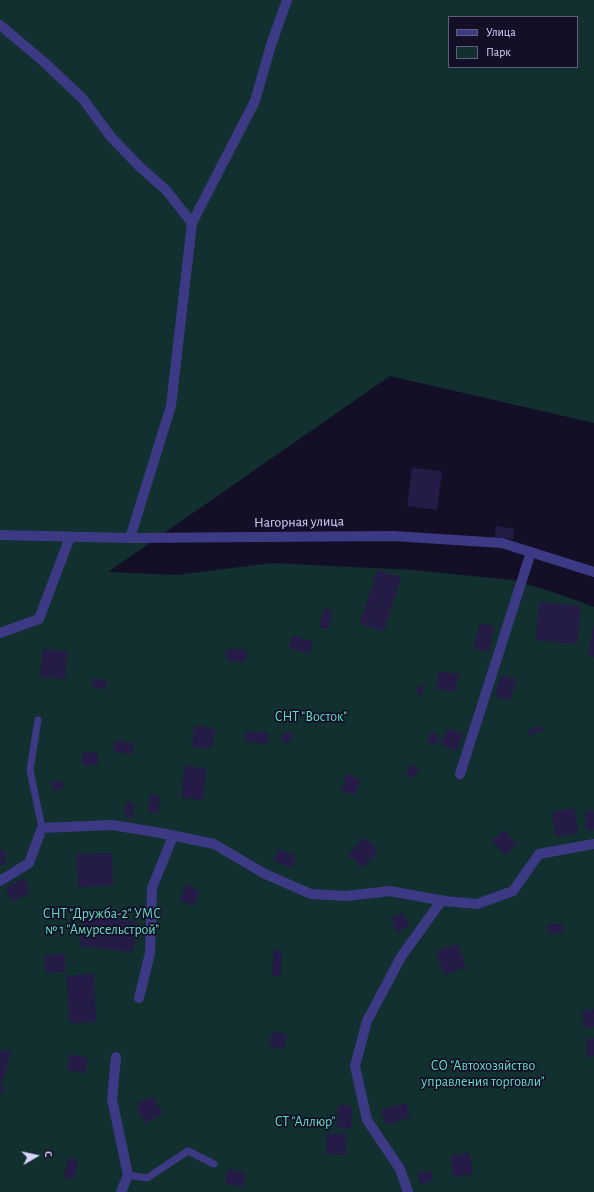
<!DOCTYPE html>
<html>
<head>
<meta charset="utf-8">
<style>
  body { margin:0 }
  #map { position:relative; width:594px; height:1192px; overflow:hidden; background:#130f26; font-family:"Alegreya Sans",sans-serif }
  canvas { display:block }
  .legend { position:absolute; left:448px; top:16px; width:130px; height:52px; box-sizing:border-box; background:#130f26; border:1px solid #625e7d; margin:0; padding:5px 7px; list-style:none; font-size:12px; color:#d9d4ff }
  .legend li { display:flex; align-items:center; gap:8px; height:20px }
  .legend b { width:20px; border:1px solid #625e7d }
  .north { position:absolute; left:16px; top:1136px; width:40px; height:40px; -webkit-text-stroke:3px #130f26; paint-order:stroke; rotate:81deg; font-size:11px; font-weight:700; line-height:16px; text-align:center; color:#d9d4ff }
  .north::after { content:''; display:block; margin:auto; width:14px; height:18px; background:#d9d4ff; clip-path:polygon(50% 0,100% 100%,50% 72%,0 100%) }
</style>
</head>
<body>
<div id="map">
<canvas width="594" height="1192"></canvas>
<ul class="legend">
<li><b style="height:5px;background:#3d3a85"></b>Улица</li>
<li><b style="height:11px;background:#12302f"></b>Парк</li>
</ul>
<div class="north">С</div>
</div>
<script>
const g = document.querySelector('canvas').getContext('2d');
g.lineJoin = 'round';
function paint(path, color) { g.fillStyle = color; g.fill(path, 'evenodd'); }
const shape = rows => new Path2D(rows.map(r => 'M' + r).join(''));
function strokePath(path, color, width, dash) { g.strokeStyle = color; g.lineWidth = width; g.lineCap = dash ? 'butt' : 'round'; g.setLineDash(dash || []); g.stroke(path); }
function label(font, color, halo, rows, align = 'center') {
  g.font = font + ' "Alegreya Sans",sans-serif'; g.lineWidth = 3.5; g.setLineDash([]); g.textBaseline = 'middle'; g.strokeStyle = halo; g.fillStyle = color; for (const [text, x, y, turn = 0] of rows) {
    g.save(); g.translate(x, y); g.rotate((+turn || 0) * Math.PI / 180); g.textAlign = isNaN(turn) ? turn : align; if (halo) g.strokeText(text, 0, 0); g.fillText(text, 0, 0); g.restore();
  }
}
const green = shape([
  [0,0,594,0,594,423,390,376,108,572,176,575,272,563,413,570,512,580,556,593,594,607,594,1192,0,1192],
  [449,17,577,17,577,67,449,67]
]);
const building = shape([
  [412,468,442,471,437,510,407,506],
  [496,526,514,529,513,539,495,537],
  [377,570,401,577,384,631,360,624],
  [539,602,581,606,577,644,536,640],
  [324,609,333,611,328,629,319,627],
  [480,623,495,627,488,652,473,648],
  [593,626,594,626,594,657,588,656],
  [293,635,313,642,309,654,289,647],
  [43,649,67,651,65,679,40,677],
  [227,649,247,650,246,662,226,661],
  [439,671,459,674,455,692,436,689],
  [501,675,516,679,510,701,495,696],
  [93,679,106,680,106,689,92,688],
  [419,685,425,687,421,696,416,694],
  [194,726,215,728,213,748,192,747],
  [542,726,543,731,529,735,528,730],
  [447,728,463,734,457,751,441,745],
  [246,731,269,733,268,744,245,742],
  [431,732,440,736,437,745,427,742],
  [282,733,292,733,291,743,281,742],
  [114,741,134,743,133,754,113,752],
  [83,752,98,753,97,766,82,765],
  [410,764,419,768,415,778,406,775],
  [184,766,206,768,203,800,182,798],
  [347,774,361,780,355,795,341,790],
  [63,781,64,790,52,790,51,782],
  [150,795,160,796,158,813,148,813],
  [126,802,134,802,133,818,125,817],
  [574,808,578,833,556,837,552,812],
  [594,810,594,830,586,830,585,811],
  [504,830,517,844,505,855,492,841],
  [364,837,378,850,363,868,348,855],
  [278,849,296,856,292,868,274,861],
  [0,850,5,850,6,864,0,865],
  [112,853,113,885,78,887,77,854],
  [24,878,31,892,12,901,5,888],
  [186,884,200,891,194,906,179,900],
  [403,912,409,926,397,932,391,918],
  [83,916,136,922,133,952,80,946],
  [562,923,563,932,548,934,547,925],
  [458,944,466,967,444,975,436,951],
  [273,950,282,951,281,977,272,976],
  [65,954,65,972,46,973,45,955],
  [94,974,96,1022,69,1023,67,976],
  [594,1009,594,1027,584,1028,582,1011],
  [272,1032,287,1034,284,1049,269,1047],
  [594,1038,594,1056,587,1057,586,1039],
  [0,1049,11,1052,2,1084,0,1083],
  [70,1054,88,1058,85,1073,67,1070],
  [0,1085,4,1087,0,1099],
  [154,1096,162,1115,144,1123,136,1104],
  [406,1103,410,1117,386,1125,381,1110],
  [338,1105,352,1106,351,1129,337,1128],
  [327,1133,347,1134,346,1155,326,1154],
  [470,1153,472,1175,453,1177,451,1155],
  [68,1158,78,1160,74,1179,64,1177],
  [228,1169,246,1172,243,1187,225,1183],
  [431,1171,433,1181,420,1184,417,1173]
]);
const service = shape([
  [38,720,30,770,42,828],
  [128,1175,147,1178,188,1151,214,1164]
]);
const minor = shape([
  [0,25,44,62,83,99,111,137,140,167,166,190,192,223],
  [130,538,171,406,192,223,255,101,271,45,287,0],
  [0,633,39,619,70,537],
  [460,774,531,552],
  [0,881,29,863,42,828,112,825,161,833,214,844,265,874,311,894,346,896,390,891,444,901,477,904,513,891,539,854,594,844],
  [139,998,150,953,152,888,173,836],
  [116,1057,112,1099,128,1175,121,1192],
  [408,1192,400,1169,367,1120,355,1066,367,1021,401,957,442,900]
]);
const tertiary = shape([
  [0,535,130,538,393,536,502,543,594,572]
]);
const streetNames = [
  ["Нагорная улица",299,522,-1]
];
const parkNames = [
  ["СНТ \"Восток\"",311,717],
  ["СНТ \"Дружба-2\" УМС",102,914],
  ["№ 1 \"Амурсельстрой\"",102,930],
  ["СО \"Автохозяйство",483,1066],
  ["управления торговли\"",483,1082],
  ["СТ \"Аллюр\"",305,1122]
];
paint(green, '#12302f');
paint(building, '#241b47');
strokePath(service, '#3d3a85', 7);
strokePath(minor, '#3d3a85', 10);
strokePath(tertiary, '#3d3a85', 10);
label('14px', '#d9d4ff', '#130f26', streetNames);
label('14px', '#5fe0c0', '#130f26', parkNames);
</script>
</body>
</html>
